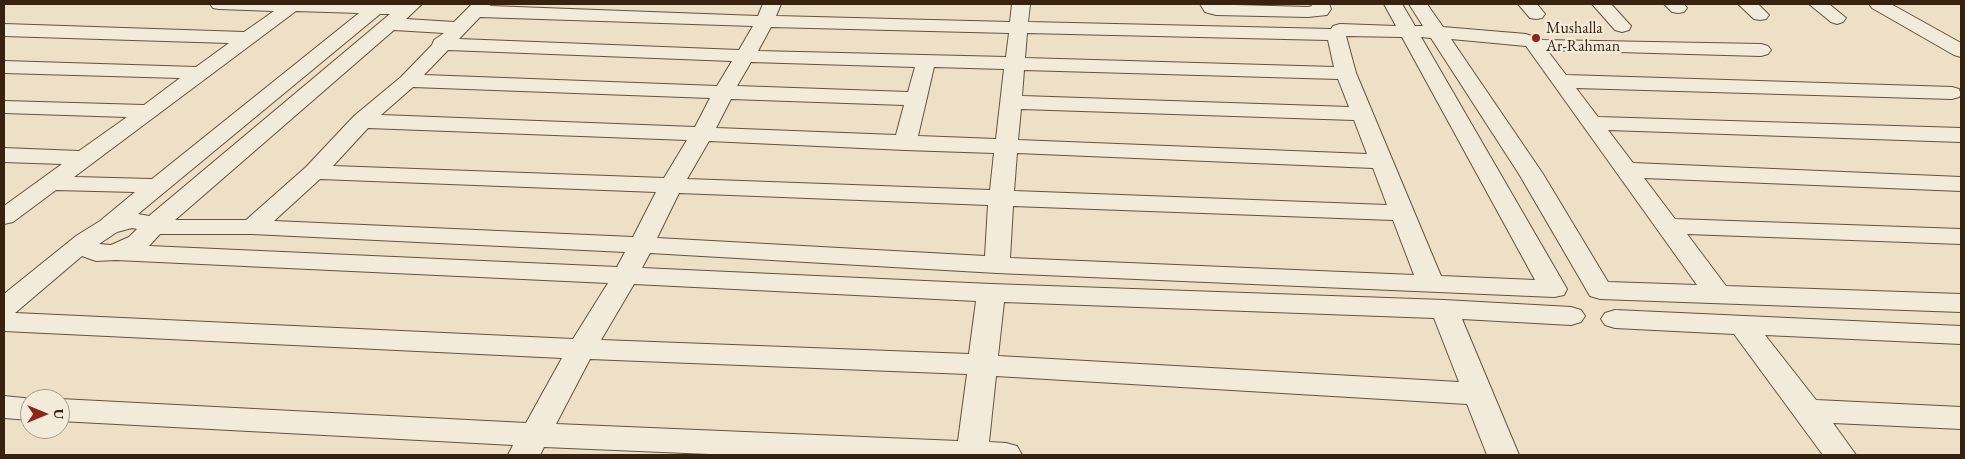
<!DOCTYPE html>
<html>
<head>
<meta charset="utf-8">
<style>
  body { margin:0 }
  #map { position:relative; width:1965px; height:459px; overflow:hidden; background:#ede0c6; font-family:"EB Garamond",serif }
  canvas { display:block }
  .frame { position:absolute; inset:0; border:5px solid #372210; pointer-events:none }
  .north { position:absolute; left:20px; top:389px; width:50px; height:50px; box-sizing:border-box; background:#f3ebda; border:1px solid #a89b89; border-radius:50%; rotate:90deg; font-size:14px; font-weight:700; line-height:20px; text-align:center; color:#372210 }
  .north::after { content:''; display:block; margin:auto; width:18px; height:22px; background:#8f2418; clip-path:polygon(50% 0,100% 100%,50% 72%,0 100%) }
</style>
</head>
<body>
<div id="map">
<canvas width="1965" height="459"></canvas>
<div class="frame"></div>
<div class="north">U</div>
</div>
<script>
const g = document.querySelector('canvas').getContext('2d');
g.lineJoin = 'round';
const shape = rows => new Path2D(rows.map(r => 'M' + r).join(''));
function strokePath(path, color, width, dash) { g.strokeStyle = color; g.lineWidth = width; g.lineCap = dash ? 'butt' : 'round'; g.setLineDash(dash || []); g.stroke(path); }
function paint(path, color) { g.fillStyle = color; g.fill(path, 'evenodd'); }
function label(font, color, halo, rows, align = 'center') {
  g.font = font + ' "EB Garamond",serif'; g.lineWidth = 4.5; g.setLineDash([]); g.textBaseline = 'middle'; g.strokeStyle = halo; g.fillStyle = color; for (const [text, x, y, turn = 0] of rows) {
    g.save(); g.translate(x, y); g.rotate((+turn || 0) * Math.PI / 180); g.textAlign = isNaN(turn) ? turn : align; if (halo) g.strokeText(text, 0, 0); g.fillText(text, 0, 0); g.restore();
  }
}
const street = shape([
  [210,4,422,4,406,19,454,22,472,4,491,4,490,6,758,16,763,4,781,4,776,16,1010,22,1012,4,1030,4,1028,22,1331,29,1333,26,1340,24,1396,26,1384,4,1402,4,1415,26,1423,26,1409,4,1427,4,1443,27,1526,34,1543,40,1761,44,1768,46,1771,50,1768,54,1761,56,1547,50,1566,75,1952,87,1959,89,1961,95,1959,97,1952,99,1576,88,1598,117,1961,128,1961,142,1608,130,1633,163,1961,177,1961,191,1644,178,1675,219,1961,229,1961,244,1687,234,1726,286,1961,294,1961,312,1600,299,1590,296,1519,174,1431,38,1421,37,1567,289,1564,295,1554,297,997,273,650,253,642,268,991,284,1444,300,1571,307,1581,310,1585,316,1581,322,1571,325,1462,319,1519,455,1487,455,1467,404,996,376,989,442,1006,443,1017,446,1022,455,733,455,544,447,540,455,508,455,513,445,60,421,60,399,526,423,562,358,4,331,4,294,76,236,100,221,135,192,56,190,13,222,4,224,4,206,62,164,4,162,4,148,79,151,127,117,4,113,4,101,144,105,180,78,4,73,4,61,196,67,229,43,4,36,4,24,244,32,274,11,219,9,213,8,210,4],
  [296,11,359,13,152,179,74,177,296,11],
  [380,14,390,14,149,216,138,214,380,14],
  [480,17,753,26,739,50,459,39,480,17],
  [771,27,1009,33,1006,57,758,51,771,27],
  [394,30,444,33,434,40,432,45,401,77,354,116,306,167,246,220,175,220,394,30],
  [1027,33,1328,40,1334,67,1025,58,1027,33],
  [1346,36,1402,37,1535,280,1441,276,1356,73,1346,36],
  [1451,39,1526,46,1697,285,1608,282,1543,174,1451,39],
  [448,50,732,61,717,86,424,75,448,50],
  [751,62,915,67,908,92,737,86,751,62],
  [934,67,1004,69,996,139,918,136,934,67],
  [1024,70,1338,79,1349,107,1022,96,1024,70],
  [413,87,710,98,695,127,381,115,413,87],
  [731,99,904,105,896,135,716,128,731,99],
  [1021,109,1354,120,1367,154,1018,140,1021,109],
  [368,128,687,140,664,178,333,166,368,128],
  [709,141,905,150,994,153,990,190,687,179,709,141],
  [1017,153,1373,168,1387,205,1014,191,1017,153],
  [320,179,656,192,633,237,274,221,320,179],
  [679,193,988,205,985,256,657,238,679,193],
  [1013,206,1393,220,1414,275,1010,258,1013,206],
  [132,228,137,229,129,237,111,245,99,244,117,232,132,228],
  [160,234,252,234,625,252,617,267,149,246,160,234],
  [82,256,96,261,116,260,608,283,573,339,15,313,82,256],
  [634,284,976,301,969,354,601,340,634,284],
  [1004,302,1434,318,1459,382,998,356,1004,302],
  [590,359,967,374,958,441,556,424,590,359],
  [1200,4,1308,7,1312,6,1311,4,1329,4,1331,9,1327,15,1308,17,1216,15,1205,12,1200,4],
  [1518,4,1537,4,1545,14,1542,18,1536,19,1530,18,1518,4],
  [1592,4,1611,4,1631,26,1629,30,1622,32,1615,30,1592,4],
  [1664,4,1684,4,1687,8,1684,12,1678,13,1672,12,1664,4],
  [1738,4,1758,4,1769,15,1766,19,1760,20,1754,19,1738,4],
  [1809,4,1829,4,1846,18,1843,22,1837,24,1831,22,1809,4],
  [1869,4,1891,4,1961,43,1961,57,1954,55,1872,8,1869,4],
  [1615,310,1961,326,1961,344,1765,335,1816,400,1961,407,1961,429,1833,423,1856,455,1823,455,1734,334,1615,328,1605,325,1601,319,1605,313,1615,310],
  [4,396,33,399,30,399,30,420,4,418,4,396]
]);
const markers = [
  [1536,38,5,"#8f2418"]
];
const farPoinames = [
  ["Mushalla",1546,29],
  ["Ar-Rahman",1546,47]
];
strokePath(street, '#64523e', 2);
paint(street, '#f3ebda');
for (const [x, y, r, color] of markers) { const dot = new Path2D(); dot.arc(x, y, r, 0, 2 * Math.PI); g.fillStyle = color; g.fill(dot); strokePath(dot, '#f3ebda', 2); }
label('16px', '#372210', '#f3ebda', farPoinames, 'left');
</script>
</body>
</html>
